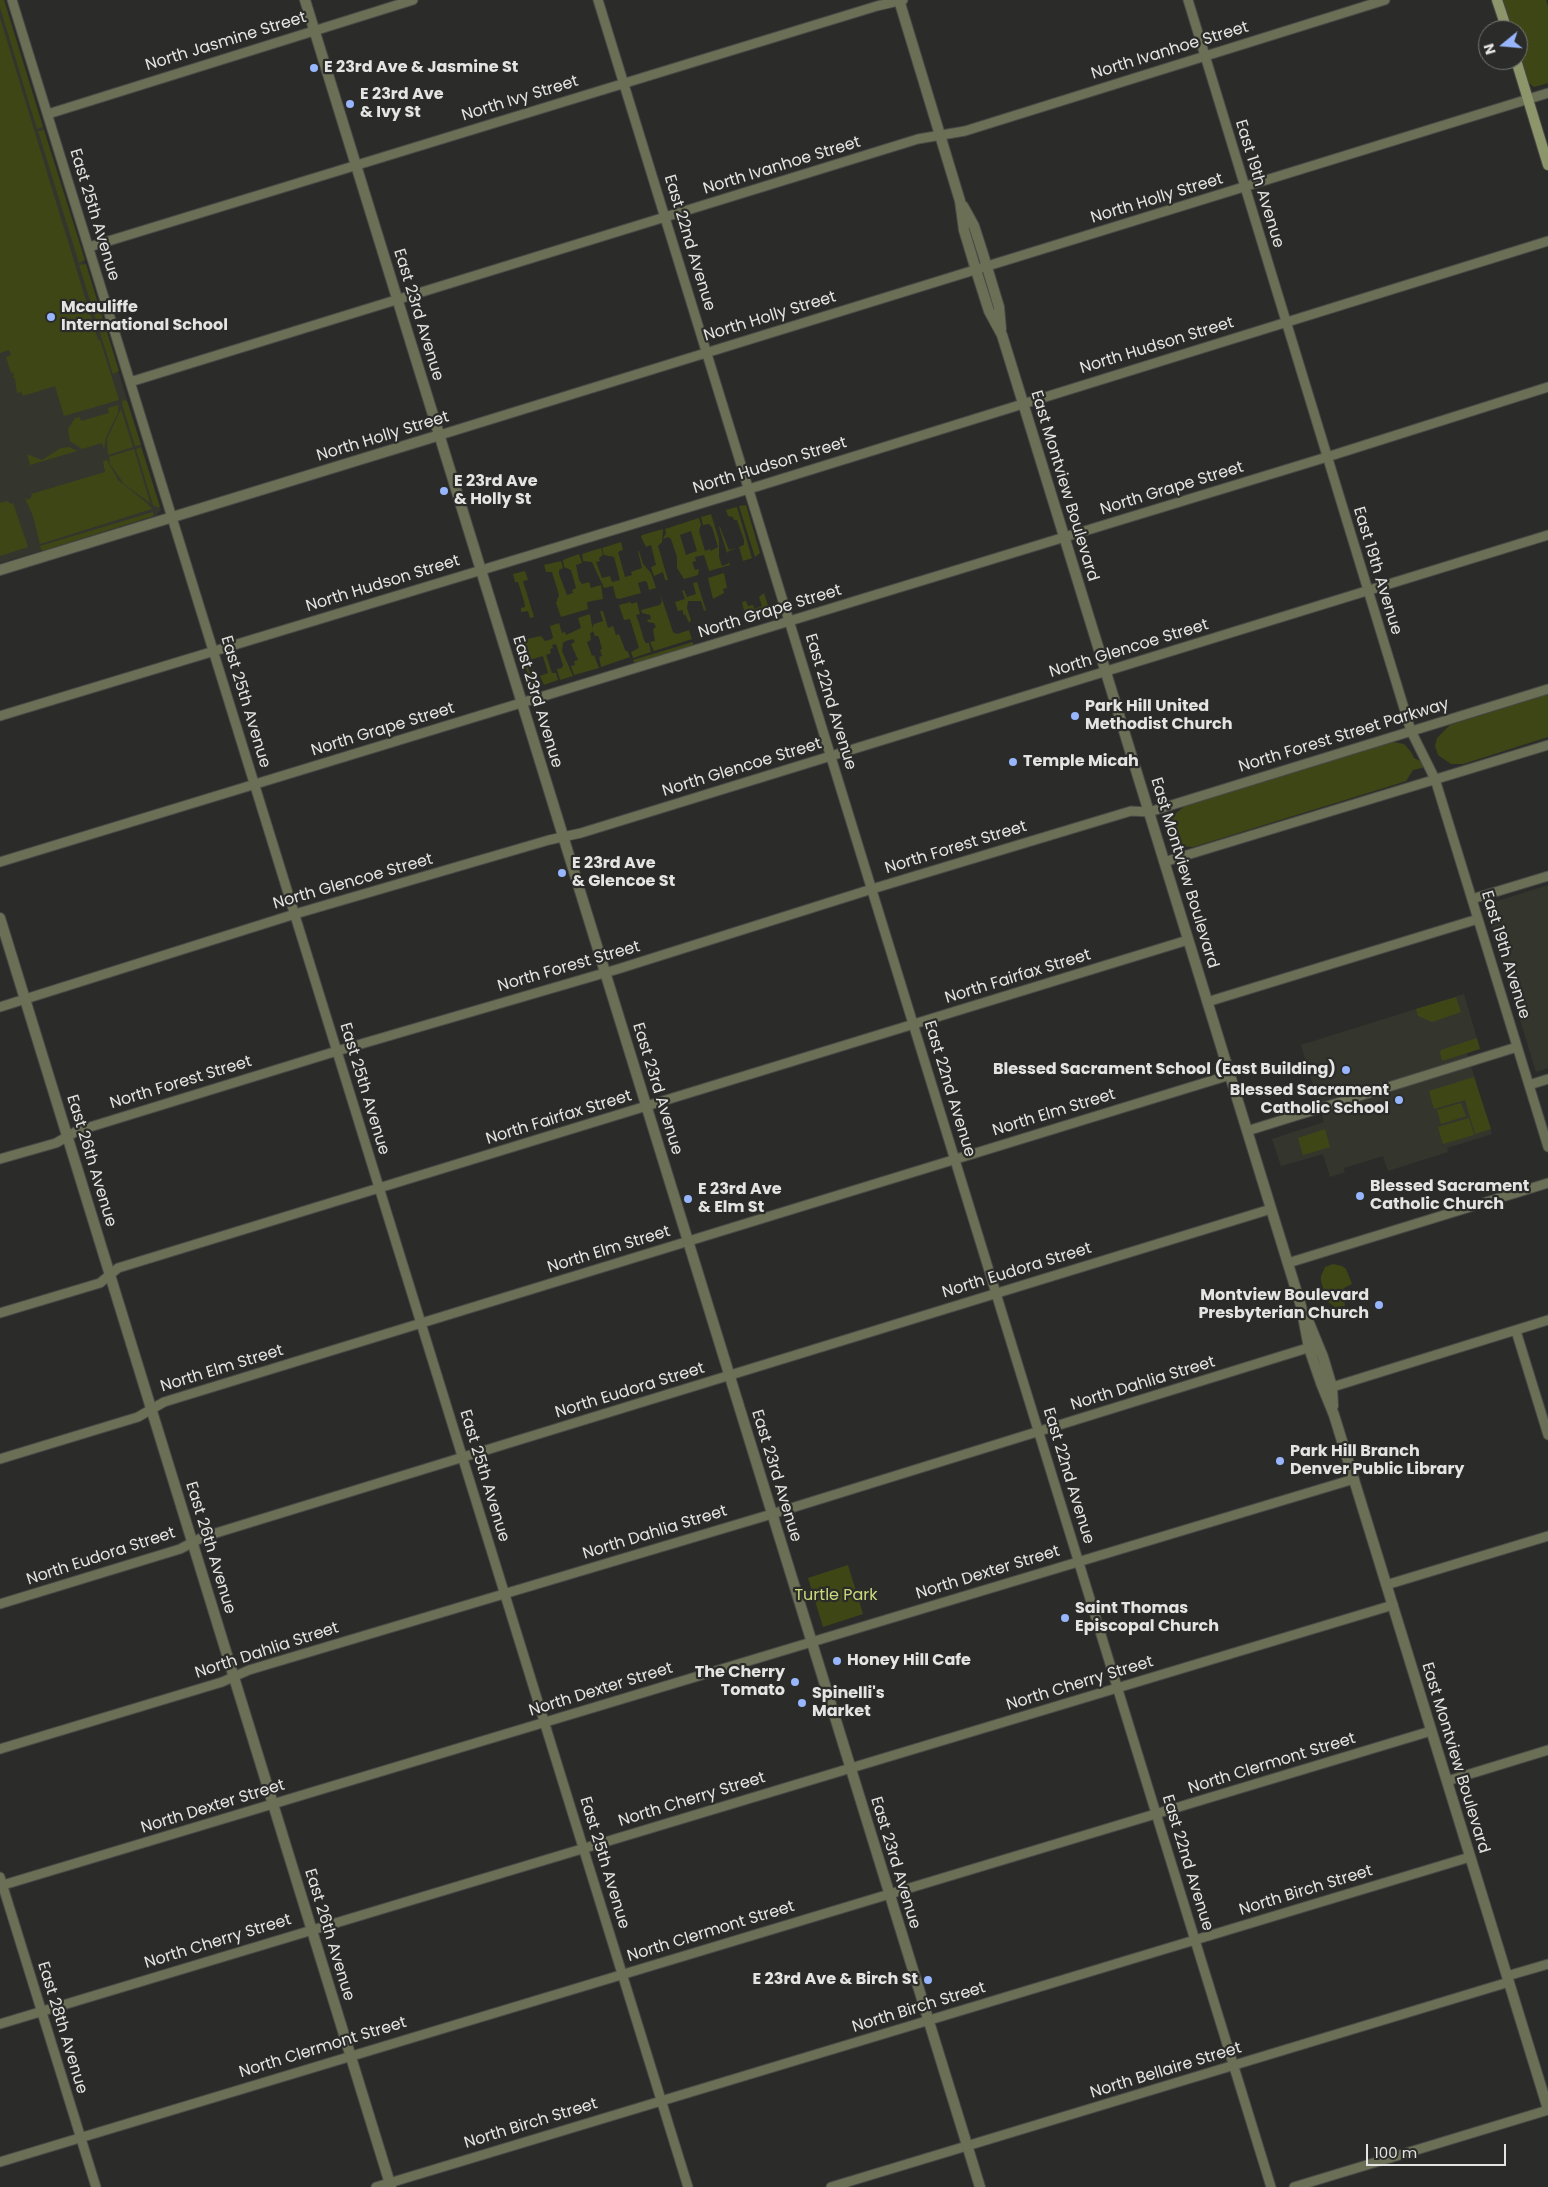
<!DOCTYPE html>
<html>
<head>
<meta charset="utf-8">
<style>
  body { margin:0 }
  #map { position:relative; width:1548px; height:2187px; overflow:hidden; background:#2b2c29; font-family:Poppins,sans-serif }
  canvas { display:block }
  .north { position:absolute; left:1478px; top:20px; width:50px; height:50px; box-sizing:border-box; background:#2b2c29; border:1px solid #757673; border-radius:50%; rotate:253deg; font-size:14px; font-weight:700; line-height:20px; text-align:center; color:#e4e4e2 }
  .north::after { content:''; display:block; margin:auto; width:18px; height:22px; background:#97b6fd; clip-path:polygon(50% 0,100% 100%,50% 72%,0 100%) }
  .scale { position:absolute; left:1366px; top:2144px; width:140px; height:22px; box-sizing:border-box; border:2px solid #e4e4e2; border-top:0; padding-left:6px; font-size:15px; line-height:18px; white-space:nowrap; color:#e4e4e2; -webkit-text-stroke:4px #2b2c29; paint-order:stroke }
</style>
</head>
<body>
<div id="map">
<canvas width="1548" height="2187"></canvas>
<div class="north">N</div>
<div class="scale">100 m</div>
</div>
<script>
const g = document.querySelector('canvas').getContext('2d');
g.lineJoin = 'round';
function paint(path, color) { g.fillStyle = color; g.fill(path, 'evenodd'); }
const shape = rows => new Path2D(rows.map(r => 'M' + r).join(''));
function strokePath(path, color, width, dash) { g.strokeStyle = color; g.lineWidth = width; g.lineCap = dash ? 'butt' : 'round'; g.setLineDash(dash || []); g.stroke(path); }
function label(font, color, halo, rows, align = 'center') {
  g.font = font + ' Poppins,sans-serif'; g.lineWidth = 4.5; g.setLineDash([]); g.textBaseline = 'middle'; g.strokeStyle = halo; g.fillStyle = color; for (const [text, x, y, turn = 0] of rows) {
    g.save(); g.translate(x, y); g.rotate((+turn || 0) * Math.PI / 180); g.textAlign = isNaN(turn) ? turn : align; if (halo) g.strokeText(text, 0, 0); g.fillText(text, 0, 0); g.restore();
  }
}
const built = shape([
  [0,0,4,0,161,510,156,516,0,563],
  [1548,885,1548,1068,1536,1072,1485,905],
  [1464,994,1480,1049,1467,1053,1492,1134,1447,1148,1448,1152,1388,1171,1383,1156,1344,1168,1345,1172,1330,1177,1323,1154,1281,1166,1272,1139,1324,1122,1301,1045]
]);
const green = shape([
  [0,0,4,0,43,127,37,129,0,7],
  [1503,0,1546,0,1548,6,1548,83,1534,87,1529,83,1518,48,1518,30,1512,30],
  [0,18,98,340,100,340,119,400,64,416,55,386,23,396,21,392,17,393,15,379,12,376,14,376,13,372,11,373,6,357,11,355,9,350,0,353],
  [44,130,85,260,79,263,38,131],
  [86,264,119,371,113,374,79,265],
  [123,400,127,401,141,445,135,446,122,404],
  [118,405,118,413,106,437,104,449,102,443,82,449,70,441,68,429,75,418,80,417,81,421,109,413,108,408],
  [121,409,133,447,108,455,107,439],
  [69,447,77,451,30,465,27,454,42,460,61,448],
  [141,447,160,507,157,507,153,505,136,449],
  [134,449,150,503,124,484,110,464,109,457],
  [107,460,118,480,148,504,152,509,40,544,33,516,25,498,28,500,32,496,31,494,105,472,103,461],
  [7,501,11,504,13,503,28,547,0,556,0,503],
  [746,505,760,553,755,557,739,506],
  [737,507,752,558,743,561,739,547,744,545,744,540,737,520,734,520,733,517,728,516,726,510],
  [153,512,153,516,42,551,40,546],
  [711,514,719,540,719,557,722,566,730,563,719,527,720,527,729,550,736,548,727,552,730,565,709,571,704,555,695,557,696,561,692,562,695,570,699,569,698,575,684,579,677,568,677,557,671,539,668,537,663,539,666,533,665,529,699,518,701,525,699,531,705,551,710,549,711,551,718,547,712,527,709,524,703,525,701,517],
  [691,531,697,551,686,555,680,535],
  [663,529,662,542,658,546,668,580,665,580,663,572,654,576,651,567,656,565,651,545,646,547,641,537,642,535],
  [621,542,623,550,618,552,625,577,632,575,631,572,642,568,638,551,639,551,643,564,651,573,656,588,649,590,647,582,644,581,638,583,641,593,619,599,616,598,613,586,604,588,592,562,583,561,582,554,601,548,603,555,599,558,600,561,596,562,602,578,610,576,612,582,620,580,614,557,604,555,602,548],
  [579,554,582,563,576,565,579,580,582,584,589,582,591,588,601,585,603,599,587,602,588,609,561,617,556,603,559,595,552,572,546,572,544,565,561,561,563,568,559,570,559,574,567,595,573,593,572,590,576,588,571,570,564,567,563,560],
  [525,571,528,580,523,581,534,617,530,618,528,611,521,612,521,608,525,607,524,601,518,582,515,582,513,574],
  [724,573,727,588,723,589,724,593,713,599,708,578],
  [697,582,706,610,704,611,701,601,688,601,687,608,691,620,689,623,685,614,683,615,683,610,678,611,675,602,685,599,682,591,684,590,687,597,696,594,693,583],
  [660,593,673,632,677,634,689,630,692,639,654,651,650,642,655,641,653,629,656,627,654,623,648,622,647,620,651,619,650,615,642,613,641,610,660,605,662,601],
  [764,593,771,615,747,623,742,602,746,601,748,606,753,605,754,609,762,606,759,597],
  [631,602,631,604,637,602,640,614,636,615,639,623,644,640,646,643,649,643,651,652,633,658,631,652,639,648,630,619,624,620,619,605],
  [600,611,603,611,608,628,613,626,616,635,619,634,625,650,628,652,630,657,601,667,599,657,602,656,600,650,602,649,599,638,598,636,595,636,592,628,594,624,603,621],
  [590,614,593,632,590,633,591,640,587,642,592,656,594,655,599,668,574,675,571,666,575,665,574,661,578,660,571,644,575,642,573,639,566,641,563,643,562,651,573,676,560,680,557,669,562,668,563,665,556,644,552,645,553,648,550,649,551,653,546,655,552,673,556,673,558,680,544,685,540,676,548,673,543,656,526,661,530,673,535,673,541,684,541,686,532,688,517,637,527,639,541,636,545,641,552,639,553,637,550,626,559,623,562,633,565,632,566,635,581,628,578,618],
  [693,642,693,646,635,664,633,660],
  [1548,694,1548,737,1463,764,1451,764,1438,755,1435,746,1437,738,1450,725],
  [1393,742,1404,744,1411,752,1414,758,1430,766,1413,770,1406,781,1400,783,1193,847,1181,846,1172,840,1169,835,1168,829,1171,817,1185,806],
  [1456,997,1461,1012,1432,1022,1418,1016,1416,1009],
  [1477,1038,1480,1049,1442,1061,1440,1052,1441,1050],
  [1474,1077,1491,1129,1475,1134,1465,1100,1434,1109,1429,1091],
  [1461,1103,1466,1116,1441,1124,1437,1110],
  [1469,1118,1474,1135,1443,1144,1438,1127],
  [1325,1129,1330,1147,1303,1155,1298,1138],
  [1333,1264,1342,1266,1346,1269,1352,1284,1344,1288,1343,1292,1345,1306,1335,1307,1327,1301,1321,1281,1321,1276,1325,1267],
  [848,1565,863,1614,823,1627,808,1578]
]);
const minor = shape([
  [12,0,688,2187],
  [598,0,1271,2187],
  [1188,0,1411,731,1435,779,1548,1147],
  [48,114,413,0],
  [89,247,877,6,903,0],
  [130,382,918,139,965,131,1385,0],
  [440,435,1548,93],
  [0,716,749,489,1548,241],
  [0,862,1327,457,1548,387],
  [1164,862,1548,745],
  [1472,899,1548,876],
  [1207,1002,1478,919],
  [0,1007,295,914,549,840,581,833,1548,535],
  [1529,1085,1548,1079],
  [1247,1131,1517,1047],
  [0,1159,56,1143,77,1131,337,1051,618,969,872,889,1131,811,1149,812,1548,689],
  [1288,1263,1548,1183],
  [0,1313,100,1283,118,1268,1188,940],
  [1516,1331,1548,1435],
  [1326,1389,1548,1320],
  [0,1459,138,1417,164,1402,1230,1075],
  [1386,1585,1548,1536],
  [0,1604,180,1549,203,1537,1271,1209],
  [0,1749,222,1682,249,1670,772,1514,1314,1346],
  [1447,1781,1548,1750],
  [0,1877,96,2187],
  [0,1886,1354,1479],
  [1507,1976,1548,1964],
  [0,2024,1393,1605],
  [0,2162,1431,1731],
  [376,2187,1470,1857],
  [831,2187,1509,1982],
  [1294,2187,1548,2110]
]);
const tertiary = shape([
  [305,0,980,2187],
  [899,0,960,201,964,230,976,270,989,311,1002,335,1027,416,1301,1306,1309,1348,1321,1383,1334,1415,1548,2109],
  [963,206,974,226,983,254,999,307,1001,329],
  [0,570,440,435],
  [0,918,391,2187],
  [1307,1318,1323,1357,1332,1387,1333,1406]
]);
const secondary = shape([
  [1497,0,1507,30],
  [1516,60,1548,165]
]);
const markers = [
  [314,68,5,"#97b6fd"],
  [350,104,5,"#97b6fd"],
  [51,317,5,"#97b6fd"],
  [444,491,5,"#97b6fd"],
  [1075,716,5,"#97b6fd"],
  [1013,762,5,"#97b6fd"],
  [562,873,5,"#97b6fd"],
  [1346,1070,5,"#97b6fd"],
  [1399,1100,5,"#97b6fd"],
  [1360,1196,5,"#97b6fd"],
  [688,1199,5,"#97b6fd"],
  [1379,1305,5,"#97b6fd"],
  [1280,1461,5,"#97b6fd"],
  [1065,1618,5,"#97b6fd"],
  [837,1661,5,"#97b6fd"],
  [795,1682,5,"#97b6fd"],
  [802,1703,5,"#97b6fd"],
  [928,1980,5,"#97b6fd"]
];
const streetNames = [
  ["North Jasmine Street",226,42,-17],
  ["North Ivanhoe Street",1170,51,-17],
  ["North Ivy Street",520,99,-17],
  ["North Ivanhoe Street",782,166,-17],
  ["East 19th Avenue",1259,184,73],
  ["North Holly Street",1157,199,-17],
  ["East 25th Avenue",94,215,73],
  ["East 22nd Avenue",689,243,73],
  ["East 23rd Avenue",418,315,73],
  ["North Holly Street",770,317,-17],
  ["North Hudson Street",1157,346,-17],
  ["North Holly Street",383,437,-17],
  ["North Hudson Street",770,466,-17],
  ["East Montview Boulevard",1064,486,73],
  ["North Grape Street",1172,489,-17],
  ["East 19th Avenue",1377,571,73],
  ["North Hudson Street",383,584,-17],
  ["North Grape Street",770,612,-17],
  ["North Glencoe Street",1129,649,-17],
  ["East 25th Avenue",245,702,73],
  ["East 23rd Avenue",537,702,73],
  ["East 22nd Avenue",830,702,73],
  ["North Grape Street",383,730,-17],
  ["North Forest Street Parkway",1344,736,-17],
  ["North Glencoe Street",742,768,-17],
  ["North Forest Street",956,848,-17],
  ["East Montview Boulevard",1184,873,73],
  ["North Glencoe Street",353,882,-16],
  ["East 19th Avenue",1505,955,73],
  ["North Forest Street",569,967,-16],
  ["North Fairfax Street",1018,977,-17],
  ["North Forest Street",181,1083,-17],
  ["East 25th Avenue",364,1089,73],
  ["East 23rd Avenue",657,1089,73],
  ["East 22nd Avenue",949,1089,73],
  ["North Elm Street",1054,1113,-17],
  ["North Fairfax Street",559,1118,-17],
  ["East 26th Avenue",91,1161,73],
  ["North Elm Street",609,1250,-17],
  ["North Eudora Street",1017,1271,-17],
  ["North Elm Street",222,1369,-17],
  ["North Dahlia Street",1143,1384,-17],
  ["North Eudora Street",630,1391,-17],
  ["East 25th Avenue",484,1476,73],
  ["East 23rd Avenue",776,1476,73],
  ["East 22nd Avenue",1068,1476,73],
  ["North Dahlia Street",655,1533,-17],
  ["East 26th Avenue",210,1548,73],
  ["North Eudora Street",101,1557,-18],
  ["North Dexter Street",988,1573,-17],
  ["North Dahlia Street",267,1651,-18],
  ["North Cherry Street",1080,1684,-17],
  ["North Dexter Street",601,1690,-17],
  ["East Montview Boulevard",1455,1758,73],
  ["North Clermont Street",1272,1764,-17],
  ["North Cherry Street",692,1800,-17],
  ["North Dexter Street",213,1807,-17],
  ["East 25th Avenue",604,1863,73],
  ["East 23rd Avenue",895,1863,73],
  ["East 22nd Avenue",1187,1863,73],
  ["North Birch Street",1306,1891,-17],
  ["North Clermont Street",711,1932,-17],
  ["East 26th Avenue",329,1935,73],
  ["North Cherry Street",218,1942,-17],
  ["North Birch Street",919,2008,-17],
  ["East 28th Avenue",62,2028,73],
  ["North Clermont Street",323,2048,-17],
  ["North Bellaire Street",1166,2071,-17],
  ["North Birch Street",531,2124,-17]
];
const poiNames = [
  ["E 23rd Ave & Jasmine St",324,68],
  ["E 23rd Ave",360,95],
  ["& Ivy St",360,113],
  ["Mcauliffe",61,308],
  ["International School",61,326],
  ["E 23rd Ave",454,482],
  ["& Holly St",454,500],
  ["Park Hill United",1085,707],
  ["Methodist Church",1085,725],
  ["Temple Micah",1023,762],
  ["E 23rd Ave",572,864],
  ["& Glencoe St",572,882],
  ["Blessed Sacrament School (East Building)",1336,1070,"right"],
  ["Blessed Sacrament",1389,1091,"right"],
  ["Catholic School",1389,1109,"right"],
  ["Blessed Sacrament",1370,1187],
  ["Catholic Church",1370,1205],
  ["E 23rd Ave",698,1190],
  ["& Elm St",698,1208],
  ["Montview Boulevard",1369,1296,"right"],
  ["Presbyterian Church",1369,1314,"right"],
  ["Park Hill Branch",1290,1452],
  ["Denver Public Library",1290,1470],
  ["Saint Thomas",1075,1609],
  ["Episcopal Church",1075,1627],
  ["Honey Hill Cafe",847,1661],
  ["The Cherry",785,1673,"right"],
  ["Tomato",785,1691,"right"],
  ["Spinelli's",812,1694],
  ["Market",812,1712],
  ["E 23rd Ave & Birch St",918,1980,"right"]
];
const parkNames = [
  ["Turtle Park",836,1596]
];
paint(built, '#34362d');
paint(green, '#3f4615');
strokePath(minor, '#494947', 11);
strokePath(tertiary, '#494947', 12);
strokePath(secondary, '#494947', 12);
strokePath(minor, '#6a6f55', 9);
strokePath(tertiary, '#6a6f55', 10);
strokePath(secondary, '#8d956b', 10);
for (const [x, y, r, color] of markers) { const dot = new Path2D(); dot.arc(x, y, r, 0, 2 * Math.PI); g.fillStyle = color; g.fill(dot); strokePath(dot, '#2b2c29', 2); }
label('16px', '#e4e4e2', '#2b2c29', streetNames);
label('bold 16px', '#e4e4e2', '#2b2c29', poiNames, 'left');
label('16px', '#cbd97d', '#2b2c29', parkNames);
</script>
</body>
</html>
